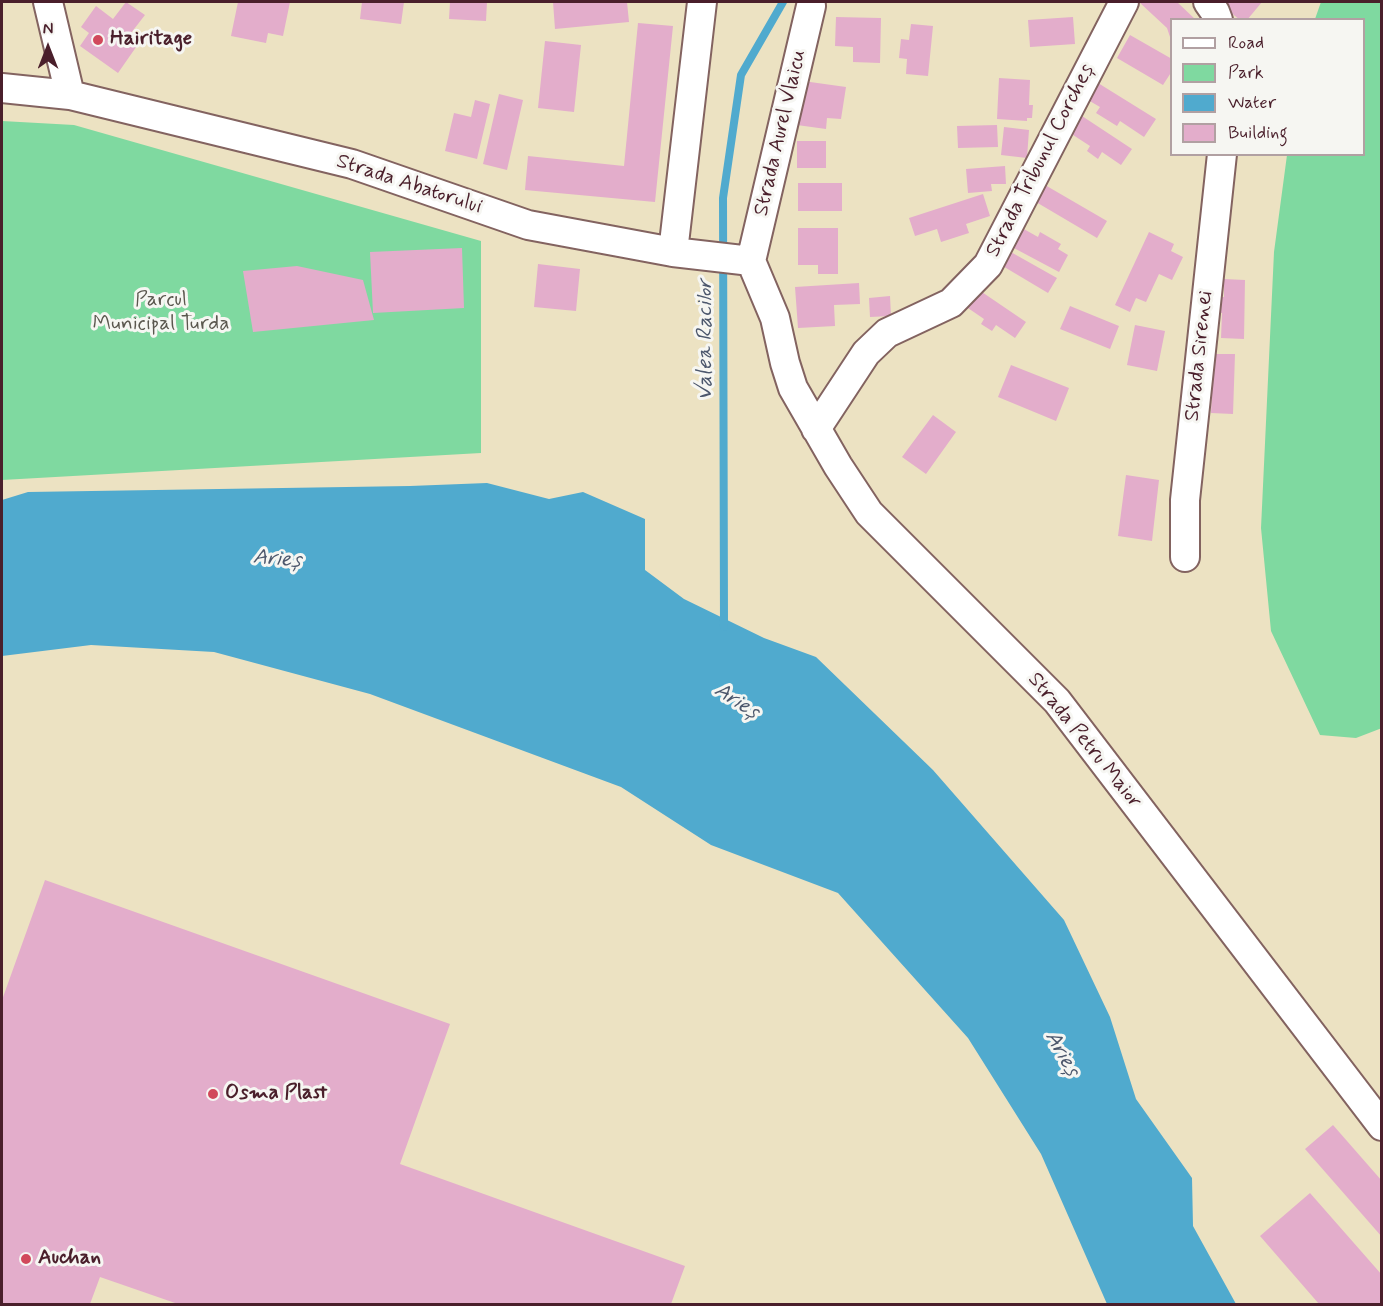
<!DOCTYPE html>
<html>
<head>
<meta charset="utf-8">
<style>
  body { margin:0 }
  #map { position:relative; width:1383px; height:1306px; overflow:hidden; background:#ece2c2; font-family:Mynerve,sans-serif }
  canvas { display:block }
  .frame { position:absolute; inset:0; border:3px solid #4a1f2b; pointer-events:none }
  .legend { position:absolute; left:1170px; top:18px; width:195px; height:138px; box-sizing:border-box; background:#f6f6f2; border:2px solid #b1a0a2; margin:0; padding:8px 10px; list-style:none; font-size:18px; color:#4a1f2b }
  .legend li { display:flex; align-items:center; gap:12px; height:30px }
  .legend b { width:30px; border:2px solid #b1a0a2 }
  .north { position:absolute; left:18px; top:18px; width:60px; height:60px; -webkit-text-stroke:4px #f6f6f2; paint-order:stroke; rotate:0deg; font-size:16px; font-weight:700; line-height:24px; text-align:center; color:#4a1f2b }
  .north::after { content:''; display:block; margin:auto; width:21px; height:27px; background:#4a1f2b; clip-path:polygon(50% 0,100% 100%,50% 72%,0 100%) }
</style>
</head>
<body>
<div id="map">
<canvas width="1383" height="1306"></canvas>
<div class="frame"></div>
<ul class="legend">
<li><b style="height:8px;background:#fff"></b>Road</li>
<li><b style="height:16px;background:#7fd9a0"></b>Park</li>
<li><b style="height:16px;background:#50aace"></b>Water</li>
<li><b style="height:16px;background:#e3adcb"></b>Building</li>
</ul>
<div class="north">N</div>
</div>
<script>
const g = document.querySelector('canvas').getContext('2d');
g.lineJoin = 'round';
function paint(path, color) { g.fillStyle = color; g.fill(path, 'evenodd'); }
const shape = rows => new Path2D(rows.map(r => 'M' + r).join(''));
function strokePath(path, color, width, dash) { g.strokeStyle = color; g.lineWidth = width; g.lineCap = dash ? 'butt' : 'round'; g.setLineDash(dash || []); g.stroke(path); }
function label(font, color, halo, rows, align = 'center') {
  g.font = font + ' Mynerve,sans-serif'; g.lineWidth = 6; g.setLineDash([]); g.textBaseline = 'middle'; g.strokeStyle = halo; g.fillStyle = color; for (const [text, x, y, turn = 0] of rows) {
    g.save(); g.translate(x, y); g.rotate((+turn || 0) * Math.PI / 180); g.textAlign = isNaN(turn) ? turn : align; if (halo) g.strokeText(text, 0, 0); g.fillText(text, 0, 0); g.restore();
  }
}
const green = shape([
  [1321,2,1382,2,1382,728,1356,738,1320,735,1271,631,1261,528,1274,252,1287,155,1364,154,1364,20,1315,19],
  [2,121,74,125,481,241,481,453,2,480]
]);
const water = shape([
  [487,483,549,499,583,492,645,519,645,570,684,599,764,638,816,657,933,770,1064,920,1110,1017,1136,1099,1192,1178,1193,1226,1236,1304,1107,1304,1041,1154,968,1038,838,893,711,845,621,787,370,694,214,652,91,645,2,656,2,500,28,492,410,486]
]);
const stream = shape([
  [724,627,723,198,741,75,783,2]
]);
const building = shape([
  [126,2,145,15,131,33,141,40,118,73,80,46,89,33,81,27,96,6,113,19],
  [238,2,290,2,283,36,268,33,266,43,231,36],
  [362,2,404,2,401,24,360,19],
  [450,2,487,2,486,21,449,19],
  [553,2,627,2,629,22,555,29],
  [1139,2,1177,2,1196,20,1172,20,1171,40,1167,28],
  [1228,2,1262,2,1247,20,1240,20,1224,7],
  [836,17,881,18,880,63,853,62,853,47,835,46],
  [1073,17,1075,44,1030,47,1028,20],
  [638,23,673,26,655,202,525,190,528,156,624,166],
  [911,24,933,26,928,76,906,74,907,59,899,58,901,39,909,40],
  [1130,35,1172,59,1172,71,1163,85,1117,58],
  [545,41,581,45,574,112,538,108],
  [999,78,1030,80,1029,105,1033,105,1032,118,1027,118,1027,121,997,119],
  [803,81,846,87,841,119,827,118,826,129,797,125],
  [1098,83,1156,119,1144,137,1120,121,1117,126,1096,113,1100,107,1088,100],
  [499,94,523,100,507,170,483,164],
  [475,100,490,104,477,159,445,151,454,113,471,117],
  [1082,116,1132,149,1121,165,1102,152,1098,159,1087,151,1090,146,1070,133],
  [997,125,998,147,958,148,957,126],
  [1004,127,1029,130,1027,158,1001,155],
  [797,141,826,141,826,168,797,168],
  [1005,166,1006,184,991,184,992,191,968,193,966,169],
  [798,183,842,183,842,211,798,211],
  [1045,185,1107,221,1097,238,1036,202],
  [983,194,990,216,966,224,969,233,941,242,937,229,915,236,909,218],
  [798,228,838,228,838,274,818,274,818,265,798,265],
  [1022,228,1038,237,1040,232,1061,244,1058,249,1068,255,1059,272,1012,247],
  [1149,232,1174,244,1171,251,1183,257,1172,280,1159,274,1146,302,1136,298,1130,312,1115,305],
  [462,248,464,308,373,313,370,252],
  [1009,251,1057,278,1048,293,1001,265],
  [538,264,580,269,576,311,534,307],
  [297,266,363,280,374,320,253,332,243,271],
  [1224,279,1245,280,1244,339,1221,338,1222,313,1216,313,1216,297,1224,297],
  [859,283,860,304,834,305,835,326,798,328,795,287],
  [976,288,1026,322,1015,338,996,325,992,331,981,324,984,319,965,306],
  [890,296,891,316,870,317,869,298],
  [1070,306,1119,326,1110,349,1060,329],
  [1135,325,1165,331,1157,371,1127,365],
  [1214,354,1235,354,1233,414,1211,413,1212,388,1205,388,1206,372,1213,372],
  [1011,365,1069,388,1056,421,998,397],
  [933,415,956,432,926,474,902,457],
  [1126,475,1159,480,1152,541,1118,536],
  [45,880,450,1024,400,1164,685,1266,671,1304,178,1304,100,1277,90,1304,2,1304,2,1000],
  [1333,1125,1382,1181,1382,1237,1305,1149],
  [1310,1193,1382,1275,1382,1304,1319,1304,1260,1236]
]);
const street = shape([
  [48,2,70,95],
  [1208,2,1215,12,1218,20],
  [2,88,70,95,352,164,528,225,673,252,751,261],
  [673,252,702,2],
  [751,261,775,318,785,363,793,388,838,466,869,513,1057,701,1382,1126],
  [751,261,811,6],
  [816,429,866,353,887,333,951,303,988,265,1124,2],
  [1185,557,1185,500,1222,154]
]);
const markers = [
  [98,40,6,"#d1495b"],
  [213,1094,6,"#d1495b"],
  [26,1259,6,"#d1495b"]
];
const poiNames = [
  ["Hairitage",110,40],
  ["Osma Plast",225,1094],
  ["Auchan",38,1259]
];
const streetNames = [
  ["Strada Aurel Vlaicu",781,133,-77],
  ["Strada Tribunul Corcheș",1041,161,-63],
  ["Strada Abatorului",409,185,18],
  ["Strada Sirenei",1200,356,-84],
  ["Strada Petru Maior",1084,741,51]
];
const parkNames = [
  ["Parcul",161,301],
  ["Municipal Turda",161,325]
];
const waterNames = [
  ["Valea Racilor",706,340,-90],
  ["Arieș",277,560,5],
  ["Arieș",736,702,33],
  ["Arieș",1061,1054,61]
];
paint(green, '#7fd9a0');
paint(water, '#50aace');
strokePath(stream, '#50aace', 8);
paint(building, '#e3adcb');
strokePath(street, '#836360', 32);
strokePath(street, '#fff', 28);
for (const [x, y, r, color] of markers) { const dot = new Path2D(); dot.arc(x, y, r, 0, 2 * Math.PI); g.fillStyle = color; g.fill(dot); strokePath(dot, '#f6f6f2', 2); }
label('bold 21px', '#4a1f2b', '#f6f6f2', poiNames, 'left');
label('21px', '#4a1f2b', '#f6f6f2', streetNames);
label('21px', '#5a574e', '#f6f6f2', parkNames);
label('italic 22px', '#4c576c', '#f6f6f2', waterNames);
</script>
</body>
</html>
